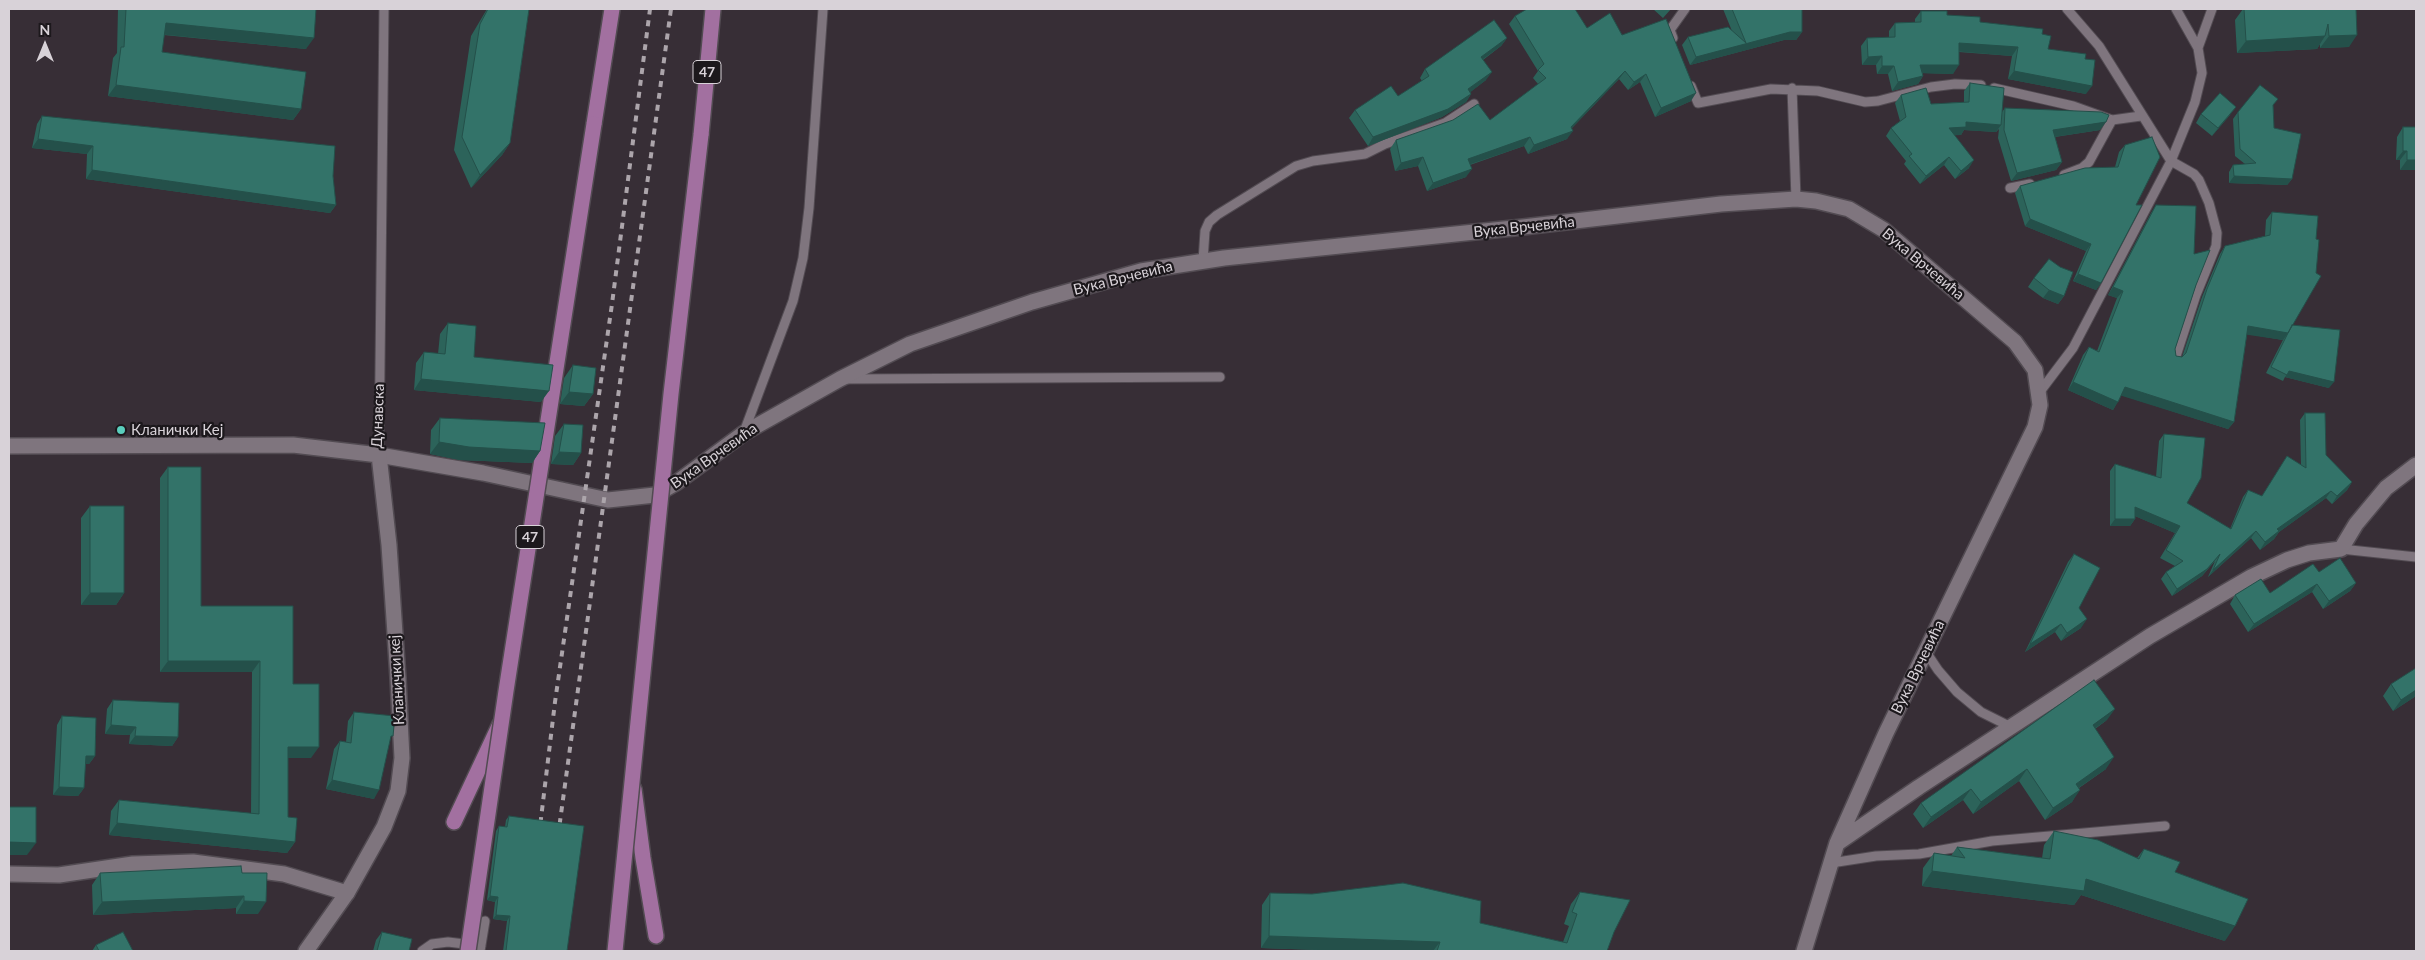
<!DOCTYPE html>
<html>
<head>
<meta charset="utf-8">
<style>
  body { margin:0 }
  #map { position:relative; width:2425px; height:960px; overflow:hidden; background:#372e36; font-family:Lato,sans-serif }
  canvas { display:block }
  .frame { position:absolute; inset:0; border:10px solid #d8d2d8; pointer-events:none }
  .north { position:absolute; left:20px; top:20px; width:50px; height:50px; -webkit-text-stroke:4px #1c181c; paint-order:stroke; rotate:0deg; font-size:14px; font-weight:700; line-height:20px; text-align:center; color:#d8d2d8 }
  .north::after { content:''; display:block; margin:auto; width:18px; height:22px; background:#d8d2d8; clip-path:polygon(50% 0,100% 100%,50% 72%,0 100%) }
</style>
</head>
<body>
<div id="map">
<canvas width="2425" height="960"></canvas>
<div class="frame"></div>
<div class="north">N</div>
</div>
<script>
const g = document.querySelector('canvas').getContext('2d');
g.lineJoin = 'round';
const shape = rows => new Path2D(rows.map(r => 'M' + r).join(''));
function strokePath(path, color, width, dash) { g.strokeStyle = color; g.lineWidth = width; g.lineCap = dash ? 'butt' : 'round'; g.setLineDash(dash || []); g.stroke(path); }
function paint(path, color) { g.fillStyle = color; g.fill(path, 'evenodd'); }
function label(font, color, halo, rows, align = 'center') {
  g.font = font + ' Lato,sans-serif'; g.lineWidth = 4.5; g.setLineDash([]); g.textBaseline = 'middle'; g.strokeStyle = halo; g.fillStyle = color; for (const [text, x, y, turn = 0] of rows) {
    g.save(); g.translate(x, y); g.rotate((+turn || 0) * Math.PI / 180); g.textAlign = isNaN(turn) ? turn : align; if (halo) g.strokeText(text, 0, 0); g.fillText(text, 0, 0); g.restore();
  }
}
const service = shape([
  [1673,38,1670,30,1685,9],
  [2198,48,2212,9],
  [1691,86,1698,103,1771,89,1818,91,1865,102,1878,101,1931,87,1955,84,1981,85],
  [1792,88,1796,199],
  [1994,88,2073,106,2112,120,2141,116],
  [2064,175,2082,168,2089,162,2112,120],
  [2010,188,2030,184],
  [1203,261,1205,231,1209,222,1217,215,1296,166,1313,161,1365,154,1385,144,1445,123,1474,104],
  [2175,359,2196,295,2216,246,2217,233,2209,203,2199,180,2194,174,2171,161,2195,102,2202,73,2198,48,2176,9],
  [845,379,1220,377],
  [2039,393,2073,348,2171,161,2099,46,2067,9],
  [744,432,793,301,803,258,809,208,823,9],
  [379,455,384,9],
  [2341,549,2416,557],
  [1926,652,1938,670,1957,692,1981,712,2011,727],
  [1831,863,1876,856,1919,854,1992,841,2165,826],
  [422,951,432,944,448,942,481,946],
  [480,951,485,921]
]);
const minor = shape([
  [379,455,483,473,608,500,655,495,676,483,744,433,840,379,910,344,1032,302,1141,271,1224,258,1523,227,1721,204,1796,199,1816,201,1849,209,1884,230,2015,342,2035,370,2040,405,2035,427,1886,733,1837,843,1804,951],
  [1839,842,1919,787,2150,636,2251,577,2287,560,2309,553,2341,549,2356,524,2386,488,2416,465],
  [9,874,59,875,133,864,193,862,284,874,347,893]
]);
const secondary = shape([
  [9,446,293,445,379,455,389,545,398,678,402,758,398,791,384,827,347,893,306,951]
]);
const primary = shape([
  [594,124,612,9],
  [701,135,713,9],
  [634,789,643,858,656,936],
  [454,822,500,724]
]);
const rail = shape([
  [539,835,555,702,612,304,650,9],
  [558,836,671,9]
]);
const primaryBridge = shape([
  [468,951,506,691,594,124],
  [615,951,671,394,701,135]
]);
const wall = shape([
  [118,9,316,9,306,49,164,35,162,52,301,109,293,120,108,96,113,58,117,53],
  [487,9,529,9,510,143,502,155,471,188,454,150,471,36],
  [1653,9,1671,9,1663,18],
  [1723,9,1802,9,1802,32,1796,40,1784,40,1690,65,1682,45,1688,37,1732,31],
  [2243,9,2356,9,2349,47,2320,48,2320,44,2317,49,2237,53,2235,20],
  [1921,11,2042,34,2048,49,2085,59,2086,94,2008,79,2012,56,1959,52,1953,74,1923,73,1923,76,1918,84,1892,91,1888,74,1877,74,1876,65,1862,65,1861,46,1867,38,1889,37,1889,31,1895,23,1915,22,1915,19],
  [1515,16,1622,35,1691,101,1655,117,1640,82,1628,90,1619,79,1571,129,1567,139,1528,154,1524,146,1470,165,1466,177,1427,191,1418,166,1395,171,1390,149,1396,140,1490,120,1538,84,1533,78,1538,71,1509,24],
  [1507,38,1501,46,1483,60,1486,80,1470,92,1471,94,1466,102,1442,117,1368,146,1349,118,1355,110,1398,96,1422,81,1420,78,1425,69],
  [1970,83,2002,112,2005,108,2100,130,2055,137,2062,162,2056,170,2011,181,1998,138,1999,129,1996,132,1964,130,1961,135,1954,135,1969,168,1955,179,1944,165,1920,184,1904,164,1906,161,1886,136,1891,128,1900,121,1895,103,1901,95,1931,104,1964,102,1964,91],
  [2273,105,2274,128,2292,179,2287,185,2229,183,2229,172,2233,165,2245,164,2235,156,2233,119,2238,112],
  [2201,114,2230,115,2212,136,2196,123],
  [42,116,333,176,336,205,330,213,86,179,87,154,32,148,37,124],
  [2403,127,2416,127,2416,170,2400,170,2400,160,2396,160,2397,137],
  [2125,145,2136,205,2101,283,2096,290,2073,281,2086,251,2025,226,2015,193,2020,186,2115,167,2119,152],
  [2156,205,2194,254,2196,285,2175,349,2176,356,2182,357,2202,297,2220,254,2225,246,2265,236,2266,220,2272,212,2292,325,2329,388,2285,377,2283,381,2266,373,2285,336,2283,340,2247,334,2234,422,2228,429,2121,395,2113,410,2068,390,2083,355,2089,347,2097,351,2117,298,2108,295,2151,213],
  [2034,278,2064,296,2058,304,2043,298,2028,287],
  [448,323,474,357,541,402,414,390,416,363,424,352,438,354,440,334],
  [573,365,593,394,584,406,560,404,564,378],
  [2305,413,2326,455,2352,482,2347,490,2332,504,2326,498,2279,532,2274,539,2260,550,2251,538,2208,577,2215,561,2202,576,2172,596,2161,579,2166,572,2175,566,2160,558,2175,533,2135,516,2135,519,2130,526,2110,526,2110,471,2115,464,2156,477,2159,441,2164,434,2187,503,2230,529,2243,497,2248,490,2262,496,2287,456,2301,465,2300,420],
  [440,418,540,451,532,463,460,460,430,454,431,430],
  [564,424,581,453,573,465,551,464,555,436],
  [168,467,201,606,293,684,311,758,288,758,288,817,295,842,287,853,109,835,111,811,119,800,251,814,252,672,160,672,160,478],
  [90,506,124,593,116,605,81,605,81,518],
  [2074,554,2081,628,2061,641,2055,632,2025,652,2068,562],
  [2319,572,2356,583,2350,591,2323,609,2312,592,2248,632,2230,604,2235,595,2270,593],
  [2391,684,2416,696,2393,711,2383,696],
  [113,700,178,737,172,746,129,744,130,735,105,734,107,709],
  [354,712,390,741,374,799,326,789,334,749,340,741,346,742,348,721],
  [62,716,95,756,89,764,85,764,84,788,78,796,53,795,57,725],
  [2107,720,2095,729,2106,769,2079,788,2072,802,2045,820,2019,781,1973,814,1963,800,1923,828,1913,814,1921,803],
  [509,816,567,951,503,951,507,921,493,919,495,902,487,900,496,831,499,826,505,827,506,820],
  [2054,831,2137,858,2144,849,2175,872,2225,941,2081,895,2074,905,1922,886,1923,868,1934,853,1951,856,1957,847,2042,858,2044,845],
  [100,873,242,873,258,914,236,914,236,908,93,915,92,885],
  [1580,892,1614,932,1607,951,1350,951,1261,948,1262,905,1270,893,1480,923,1563,942,1569,926,1564,924,1571,904],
  [382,932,409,951,373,951,376,940],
  [96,945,133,951,92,951]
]);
const shadedWall = shape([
  [166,23,314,38,306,49,158,34],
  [1790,32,1802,32,1796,40,1784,40,1690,65,1696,57],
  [2357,35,2349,47,2320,48,2329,36],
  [2325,36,2317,49,2237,53,2246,41],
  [1507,38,1501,46,1475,65,1481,57],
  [1959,43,2018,47,2012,56,1953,51],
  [1882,56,1876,65,1862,65,1868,57],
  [1920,65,1959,65,1953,74,1915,73],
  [1882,66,1894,66,1888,74,1877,74],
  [1625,71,1619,79,1567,133,1573,131,1567,139,1528,154,1534,145,1571,127],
  [2014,71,2092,86,2086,94,2008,79],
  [1492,72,1486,80,1463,98,1468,89],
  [1646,74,1640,82,1628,90,1634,82],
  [1923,76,1918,84,1892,91,1898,82],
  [116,85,301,109,293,120,108,96],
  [1696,93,1691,101,1655,117,1661,108],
  [1471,94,1466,102,1442,117,1368,146,1373,137],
  [2236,107,2230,115,2212,136,2218,128],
  [1966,122,2001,125,1996,132,1964,130,1961,135,1943,136,1949,128],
  [2106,122,2100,130,2047,138,2053,130],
  [1530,137,1524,146,1462,167,1468,159],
  [38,139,93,146,87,154,32,148],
  [510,143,502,155,471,188,480,175],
  [2403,151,2407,151,2400,160,2396,160],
  [1423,157,1418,166,1395,171,1401,163],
  [1949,157,1944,165,1920,184,1926,176],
  [1974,160,1969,168,1955,179,1961,171],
  [2407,160,2416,160,2416,170,2400,170],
  [2062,162,2056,170,2011,181,2017,173],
  [1472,169,1466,177,1427,191,1433,183],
  [92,170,336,205,330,213,86,179],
  [2234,176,2292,179,2287,185,2229,183],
  [2030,219,2091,244,2086,251,2025,226],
  [2078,274,2101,283,2096,290,2073,281],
  [2113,287,2123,291,2117,298,2108,295],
  [2049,290,2064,296,2058,304,2043,298],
  [2248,326,2288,333,2283,340,2242,334],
  [2289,371,2334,382,2329,388,2285,377],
  [421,379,549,391,541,402,414,390],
  [2073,382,2118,402,2113,410,2068,390],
  [2125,387,2234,422,2228,429,2119,395],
  [569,392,593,394,584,406,560,404],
  [439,442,540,451,532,463,460,460,430,454],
  [559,452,581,453,573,465,551,464],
  [2352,482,2347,490,2332,504,2337,496],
  [2331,491,2326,498,2279,532,2274,539,2260,550,2265,542,2277,529],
  [2135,507,2180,526,2175,533,2130,514],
  [2115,519,2135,519,2130,526,2110,526],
  [2256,531,2251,538,2208,577,2213,570],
  [2220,554,2202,576,2172,596,2177,589],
  [2356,583,2350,591,2323,609,2329,601],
  [2317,584,2312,592,2248,632,2254,624],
  [90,593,124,593,116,605,81,605],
  [2087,619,2081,628,2061,641,2067,633],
  [2061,624,2055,632,2025,652,2030,644],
  [168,661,260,661,252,672,160,672],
  [2416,690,2416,696,2393,711,2401,700],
  [2115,709,2107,720,2084,736,2093,725],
  [111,725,136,727,130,735,105,734],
  [135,736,178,737,172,746,129,744],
  [288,747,319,747,311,758,281,758],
  [86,756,95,756,89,764,80,764],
  [2114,757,2106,769,2068,795,2076,784],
  [2027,769,2019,781,1973,814,1981,802],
  [332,780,379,790,374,799,326,789],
  [59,787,84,788,78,796,53,795],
  [1971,789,1963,800,1923,828,1931,817],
  [2080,790,2072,802,2045,820,2053,808],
  [117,823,295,842,287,853,109,835],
  [9,842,36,843,27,855,9,855],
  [1932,871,2086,879,2235,926,2225,941,2081,895,2074,905,1922,886],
  [244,896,236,908,93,915,102,902],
  [490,896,498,897,495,902,487,900],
  [244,901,266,902,258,914,236,914],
  [496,915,510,916,507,921,493,919],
  [1269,936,1440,942,1433,951,1350,951,1261,948]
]);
const building = shape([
  [126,9,316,9,314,38,166,23,162,52,306,72,301,109,116,85,121,47,124,47,126,9],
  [488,9,529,9,510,143,480,175,462,137,480,24,488,9],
  [1527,9,1575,9,1587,28,1610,13,1622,35,1666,19,1696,93,1661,108,1646,74,1634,82,1625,71,1571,127,1573,131,1534,145,1530,137,1468,159,1472,169,1433,183,1423,157,1401,163,1396,140,1453,120,1478,104,1490,120,1546,78,1538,70,1544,64,1515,16,1527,9],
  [1732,9,1802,9,1802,32,1790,32,1696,57,1688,37,1728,27,1746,43,1732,9],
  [2244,9,2356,9,2357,35,2329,36,2328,24,2325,36,2246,41,2244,9],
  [1921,11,1947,11,1947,15,1980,17,1980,22,2043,29,2042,34,2051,36,2048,49,2086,54,2085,59,2095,60,2092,86,2014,71,2018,47,1959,43,1959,65,1920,65,1923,76,1898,82,1894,66,1882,66,1882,56,1868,57,1867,38,1895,37,1895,23,1921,22,1921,11],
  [1494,20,1507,38,1481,57,1492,72,1468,89,1471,94,1448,109,1373,137,1355,110,1391,86,1398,96,1429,76,1425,69,1494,20],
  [1970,83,2004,88,2001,125,1966,122,1966,127,1949,128,1974,160,1961,171,1949,157,1926,176,1909,156,1912,154,1891,128,1906,117,1901,95,1926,88,1931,104,1969,102,1970,83],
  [2260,85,2278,99,2273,105,2274,128,2301,134,2292,179,2234,176,2233,165,2256,163,2240,149,2238,112,2260,85],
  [2220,93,2236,107,2218,128,2201,114,2220,93],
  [2005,108,2101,112,2109,115,2106,122,2053,130,2062,162,2017,173,2004,130,2005,108],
  [42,116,335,146,333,176,336,205,92,170,93,146,38,139,42,116],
  [2403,127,2416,127,2416,160,2407,160,2407,151,2403,151,2403,127],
  [2152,137,2160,157,2136,205,2142,205,2101,283,2078,274,2091,244,2030,219,2020,186,2085,168,2118,167,2125,145,2152,137],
  [2156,205,2196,206,2194,254,2210,250,2196,285,2175,349,2176,356,2182,357,2186,353,2207,289,2225,246,2270,235,2272,212,2318,216,2316,239,2319,240,2316,273,2321,276,2288,333,2248,326,2234,422,2125,387,2118,402,2073,382,2089,347,2099,352,2123,291,2113,287,2156,205],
  [2049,259,2060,267,2073,272,2064,296,2049,290,2034,278,2049,259],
  [448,323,476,326,474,357,553,365,549,391,421,379,424,352,445,354,448,323],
  [2292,325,2340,330,2334,382,2289,371,2287,375,2271,367,2292,325],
  [573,365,596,368,593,394,569,392,573,365],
  [2305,413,2325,413,2326,455,2352,482,2337,496,2331,491,2277,529,2279,531,2265,542,2256,531,2213,570,2220,554,2207,569,2177,589,2166,572,2183,561,2166,550,2180,526,2135,507,2135,519,2115,519,2115,464,2161,478,2164,434,2205,438,2201,478,2187,503,2231,529,2248,490,2262,496,2287,456,2306,468,2305,413],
  [440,418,545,423,540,451,469,447,439,442,440,418],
  [564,424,583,425,581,453,559,452,564,424],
  [168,467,201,467,201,606,293,606,293,684,319,684,319,747,288,747,288,817,297,818,295,842,117,823,119,800,259,814,260,661,168,661,168,467],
  [90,506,124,506,124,593,90,593,90,506],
  [2074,554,2100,568,2079,608,2087,619,2067,633,2061,624,2030,644,2074,554],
  [2340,558,2356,583,2329,601,2317,584,2254,624,2235,595,2261,579,2270,593,2313,564,2319,572,2340,558],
  [2416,668,2416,690,2401,700,2391,684,2416,668],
  [2094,680,2115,709,2093,725,2114,757,2076,784,2080,790,2053,808,2027,769,1981,802,1971,789,1931,817,1921,803,2094,680],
  [113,700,179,703,178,737,135,736,136,727,111,725,113,700],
  [354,712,395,716,393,736,391,736,379,790,332,780,340,741,351,743,354,712],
  [62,716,96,718,95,756,86,756,84,788,59,787,62,716],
  [9,807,36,807,36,843,9,842,9,807],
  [509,816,584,826,567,951,506,951,510,916,496,915,498,897,490,896,499,826,507,827,509,816],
  [2054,831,2098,840,2139,859,2144,849,2180,862,2175,872,2248,899,2235,926,2086,879,2084,891,1932,871,1934,853,1965,858,1957,847,2050,859,2054,831],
  [241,866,242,873,267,873,266,902,244,901,244,896,102,902,100,873,241,866],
  [1403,883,1481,901,1480,923,1567,943,1577,914,1572,912,1580,892,1630,900,1614,932,1607,951,1437,951,1440,942,1269,936,1270,893,1312,894,1403,883],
  [123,932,133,951,99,951,96,945,123,932],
  [382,932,412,939,409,951,377,951,382,932]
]);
const markers = [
  [121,430,5,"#5acebd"]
];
const shields = [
  [707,72,28],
  [530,537,28]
];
const shieldNames = [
  ["47",707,72],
  ["47",530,537]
];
const streetNames = [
  ["Вука Врчевића",1524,227,-6],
  ["Вука Врчевића",1923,264,40],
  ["Вука Врчевића",1123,278,-14],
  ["Дунавска",378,416,-88],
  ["Вука Врчевића",714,456,-35],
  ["Вука Врчевића",1918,667,-64],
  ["Кланички кеј",397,680,-93]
];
const poiNames = [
  ["Кланички Кеј",131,430]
];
strokePath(service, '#524b52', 11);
strokePath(minor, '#524b52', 18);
strokePath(secondary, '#524b52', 18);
strokePath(primary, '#524b52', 18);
strokePath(service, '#7f757e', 9);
strokePath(minor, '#7f757e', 15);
strokePath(secondary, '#7f757e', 15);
strokePath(primary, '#a270a0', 15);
strokePath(rail, '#aca5ab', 4, [6, 6]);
strokePath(primaryBridge, '#524b52', 18, []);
strokePath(primaryBridge, '#a270a0', 15);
paint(wall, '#2c635a');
paint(shadedWall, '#24504a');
paint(building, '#337369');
strokePath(building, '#24504a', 1);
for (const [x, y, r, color] of markers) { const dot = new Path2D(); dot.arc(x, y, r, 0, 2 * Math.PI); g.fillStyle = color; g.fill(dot); strokePath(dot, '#1c181c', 2); }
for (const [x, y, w] of shields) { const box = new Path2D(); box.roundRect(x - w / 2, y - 11.5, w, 23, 4); g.fillStyle = '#1c181c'; g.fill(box); strokePath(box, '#d8d2d8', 1); }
label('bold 14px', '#d8d2d8', null, shieldNames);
label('15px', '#d8d2d8', '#1c181c', streetNames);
label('15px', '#d8d2d8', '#1c181c', poiNames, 'left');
</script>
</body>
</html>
